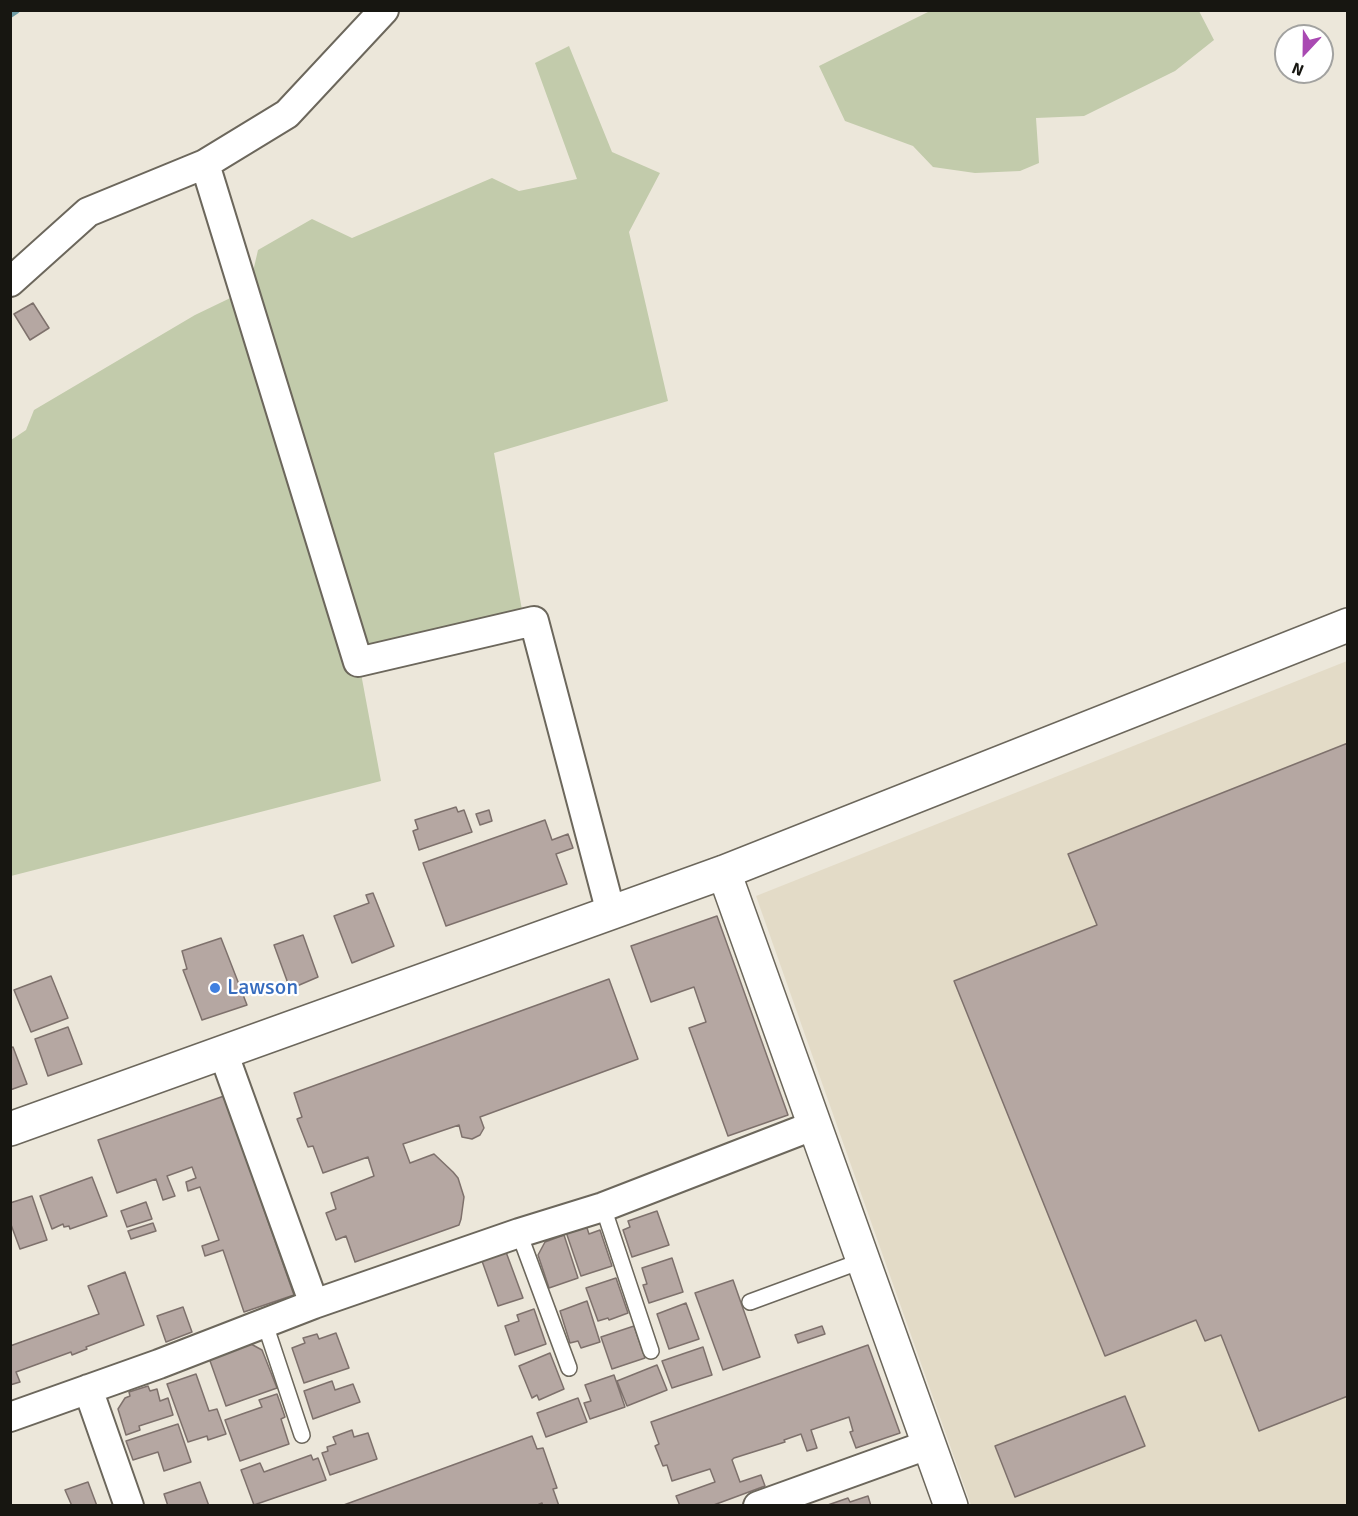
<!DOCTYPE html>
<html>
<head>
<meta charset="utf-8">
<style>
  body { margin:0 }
  #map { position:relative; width:1358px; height:1516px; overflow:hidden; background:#ece7da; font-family:Signika,sans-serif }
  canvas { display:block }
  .frame { position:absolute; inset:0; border:12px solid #171611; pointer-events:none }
  .north { position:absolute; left:1274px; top:24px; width:60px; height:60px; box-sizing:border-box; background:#fff; border:2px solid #a2a2a0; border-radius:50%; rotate:202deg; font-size:16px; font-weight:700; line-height:24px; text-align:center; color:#171611 }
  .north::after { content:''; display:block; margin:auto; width:21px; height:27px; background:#a949b2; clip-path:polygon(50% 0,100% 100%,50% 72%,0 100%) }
</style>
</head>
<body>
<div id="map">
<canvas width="1358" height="1516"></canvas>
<div class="frame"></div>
<div class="north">N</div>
</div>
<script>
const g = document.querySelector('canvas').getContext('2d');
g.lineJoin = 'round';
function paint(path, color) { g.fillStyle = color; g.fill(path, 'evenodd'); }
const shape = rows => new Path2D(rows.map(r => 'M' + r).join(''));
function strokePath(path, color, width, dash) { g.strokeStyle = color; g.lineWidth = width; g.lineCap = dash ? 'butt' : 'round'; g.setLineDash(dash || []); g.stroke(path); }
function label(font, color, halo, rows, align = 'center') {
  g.font = font + ' Signika,sans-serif'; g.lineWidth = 4.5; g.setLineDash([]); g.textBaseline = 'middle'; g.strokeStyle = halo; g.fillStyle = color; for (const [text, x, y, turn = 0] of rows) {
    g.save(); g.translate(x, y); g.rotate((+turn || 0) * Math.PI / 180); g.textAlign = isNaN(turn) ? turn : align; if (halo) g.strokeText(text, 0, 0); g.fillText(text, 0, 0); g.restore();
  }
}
const built = shape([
  [1347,661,1347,1505,971,1505,756,896]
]);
const green = shape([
  [932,10,1199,11,1214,40,1175,71,1084,116,1036,118,1039,163,1020,171,975,173,933,167,913,146,845,121,819,66],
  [569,46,612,152,660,173,629,232,668,401,494,453,522,610,357,652,381,781,11,876,11,440,26,430,34,410,195,315,249,289,258,250,312,219,352,238,492,178,519,191,577,179,535,63]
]);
const stream = shape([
  [10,14,16,10]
]);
const building = shape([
  [33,303,49,328,30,340,14,314,33,303],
  [1348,743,1348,1396,1259,1431,1221,1335,1205,1341,1196,1320,1105,1356,954,981,1097,925,1068,854,1348,743],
  [456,807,458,812,464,810,472,832,419,850,413,831,418,829,415,820,456,807],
  [489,810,492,821,480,825,476,814,489,810],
  [545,820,552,840,568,834,573,848,556,854,567,884,446,926,423,863,545,820],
  [373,893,394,946,352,963,334,916,369,903,366,895,373,893],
  [717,916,788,1115,728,1136,689,1028,706,1022,694,987,651,1002,631,946,717,916],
  [303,935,318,977,290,989,274,945,303,935],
  [221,938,247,1005,202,1020,183,970,187,969,182,951,221,938],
  [51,976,68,1018,31,1032,14,990,51,976],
  [609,979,638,1059,480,1117,484,1128,480,1135,472,1139,462,1137,459,1125,403,1144,410,1163,434,1154,453,1172,458,1178,464,1197,461,1219,459,1225,355,1262,346,1236,336,1240,326,1213,336,1209,331,1193,374,1176,368,1157,323,1173,313,1146,308,1147,297,1119,302,1117,294,1093,609,979],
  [68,1027,82,1064,48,1076,35,1039,68,1027],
  [13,1047,27,1084,10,1090,10,1048,13,1047],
  [224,1096,294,1295,244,1312,223,1250,205,1256,202,1246,219,1240,200,1187,188,1191,186,1182,196,1178,192,1167,167,1176,175,1196,163,1200,156,1179,117,1193,98,1140,224,1096],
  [92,1177,107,1216,70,1229,69,1226,64,1227,63,1224,52,1229,40,1196,92,1177],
  [32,1196,47,1240,20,1249,10,1222,10,1203,32,1196],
  [146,1202,152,1219,127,1227,121,1211,146,1202],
  [657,1211,669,1245,632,1257,623,1230,630,1227,628,1221,657,1211],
  [153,1223,156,1231,131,1239,128,1231,153,1223],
  [586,1225,589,1234,600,1230,612,1266,581,1276,566,1232,586,1225],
  [564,1235,578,1278,549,1288,538,1255,545,1242,564,1235],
  [506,1252,523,1298,498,1306,482,1261,506,1252],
  [672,1258,683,1292,649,1303,643,1285,647,1284,642,1268,672,1258],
  [125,1272,144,1325,86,1347,87,1349,72,1355,71,1352,16,1372,20,1382,10,1385,10,1346,99,1314,88,1286,125,1272],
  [616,1278,628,1313,609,1320,608,1318,598,1321,586,1288,616,1278],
  [733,1280,760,1357,723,1370,695,1293,733,1280],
  [587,1301,600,1342,581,1348,578,1341,570,1343,560,1311,587,1301],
  [686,1303,699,1339,669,1349,657,1314,686,1303],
  [183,1307,192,1332,166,1342,157,1316,183,1307],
  [534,1309,546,1344,515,1355,505,1326,519,1321,517,1315,534,1309],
  [634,1326,645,1358,612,1369,601,1337,634,1326],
  [822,1326,825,1334,798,1343,795,1335,822,1326],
  [336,1333,349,1368,304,1383,292,1348,305,1343,303,1338,317,1334,319,1339,336,1333],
  [251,1344,262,1350,277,1388,226,1406,209,1358,251,1344],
  [868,1345,900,1433,856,1448,850,1432,853,1431,849,1417,811,1430,817,1448,807,1451,801,1434,784,1440,785,1442,734,1458,732,1460,740,1482,761,1475,765,1486,711,1506,680,1506,676,1496,715,1482,710,1469,672,1481,667,1465,663,1466,655,1446,659,1444,651,1422,868,1345],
  [703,1347,712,1375,672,1388,662,1361,703,1347],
  [550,1353,564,1389,539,1400,537,1395,532,1398,519,1366,550,1353],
  [657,1365,667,1390,627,1406,617,1381,657,1365],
  [196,1374,209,1411,217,1409,226,1434,208,1440,207,1436,188,1442,167,1384,196,1374],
  [614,1375,625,1407,590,1419,584,1403,591,1401,585,1385,614,1375],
  [332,1381,335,1390,353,1384,360,1402,313,1419,304,1391,332,1381],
  [148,1386,150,1391,157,1389,160,1401,168,1398,173,1415,139,1426,140,1430,126,1435,118,1409,125,1398,130,1396,129,1392,148,1386],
  [277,1394,285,1417,281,1419,289,1444,240,1461,225,1420,262,1407,259,1400,277,1394],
  [1125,1396,1145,1446,1015,1497,995,1446,1125,1396],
  [578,1398,587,1422,546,1437,537,1413,578,1398],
  [178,1424,191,1462,164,1471,158,1452,133,1460,126,1441,178,1424],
  [352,1430,354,1437,368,1433,377,1459,330,1475,322,1453,328,1451,327,1447,336,1444,333,1437,352,1430],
  [532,1436,537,1449,543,1448,557,1488,553,1489,559,1506,543,1506,542,1503,535,1506,341,1506,532,1436],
  [311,1455,313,1460,318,1458,326,1480,254,1505,241,1470,260,1463,264,1472,311,1455],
  [88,1482,97,1506,72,1506,65,1490,88,1482],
  [200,1482,209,1506,168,1506,164,1494,200,1482],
  [868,1496,871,1506,825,1506,848,1498,850,1502,868,1496]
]);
const lane = shape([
  [603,1207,651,1351],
  [519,1233,569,1368],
  [750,1302,864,1260],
  [265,1324,302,1435]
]);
const street = shape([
  [205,164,358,662,534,621,611,913],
  [10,282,88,212,205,164,287,114,384,10],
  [223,1052,314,1304],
  [88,1389,129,1506],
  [10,1417,159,1364,314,1304,519,1233,603,1207,815,1125],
  [758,1506,930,1444]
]);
const secondary = shape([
  [724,872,951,1506],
  [10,1129,724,872,1348,625]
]);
const markers = [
  [215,988,6,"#3f7fe0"]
];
const shopNames = [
  ["Lawson",227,988]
];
paint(built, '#e3dbc7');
paint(green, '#c2cbab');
strokePath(stream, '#6e9ba5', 8);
paint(building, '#b5a7a2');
strokePath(building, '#7e716c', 1.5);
strokePath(lane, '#6c675c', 18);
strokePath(street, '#6c675c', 32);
strokePath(secondary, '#6c675c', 36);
strokePath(lane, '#fff', 15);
strokePath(street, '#fff', 28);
strokePath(secondary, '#fff', 33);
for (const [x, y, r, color] of markers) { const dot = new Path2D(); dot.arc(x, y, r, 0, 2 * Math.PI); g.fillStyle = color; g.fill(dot); strokePath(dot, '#fff', 2); }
label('22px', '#366cbe', '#fff', shopNames, 'left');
</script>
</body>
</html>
